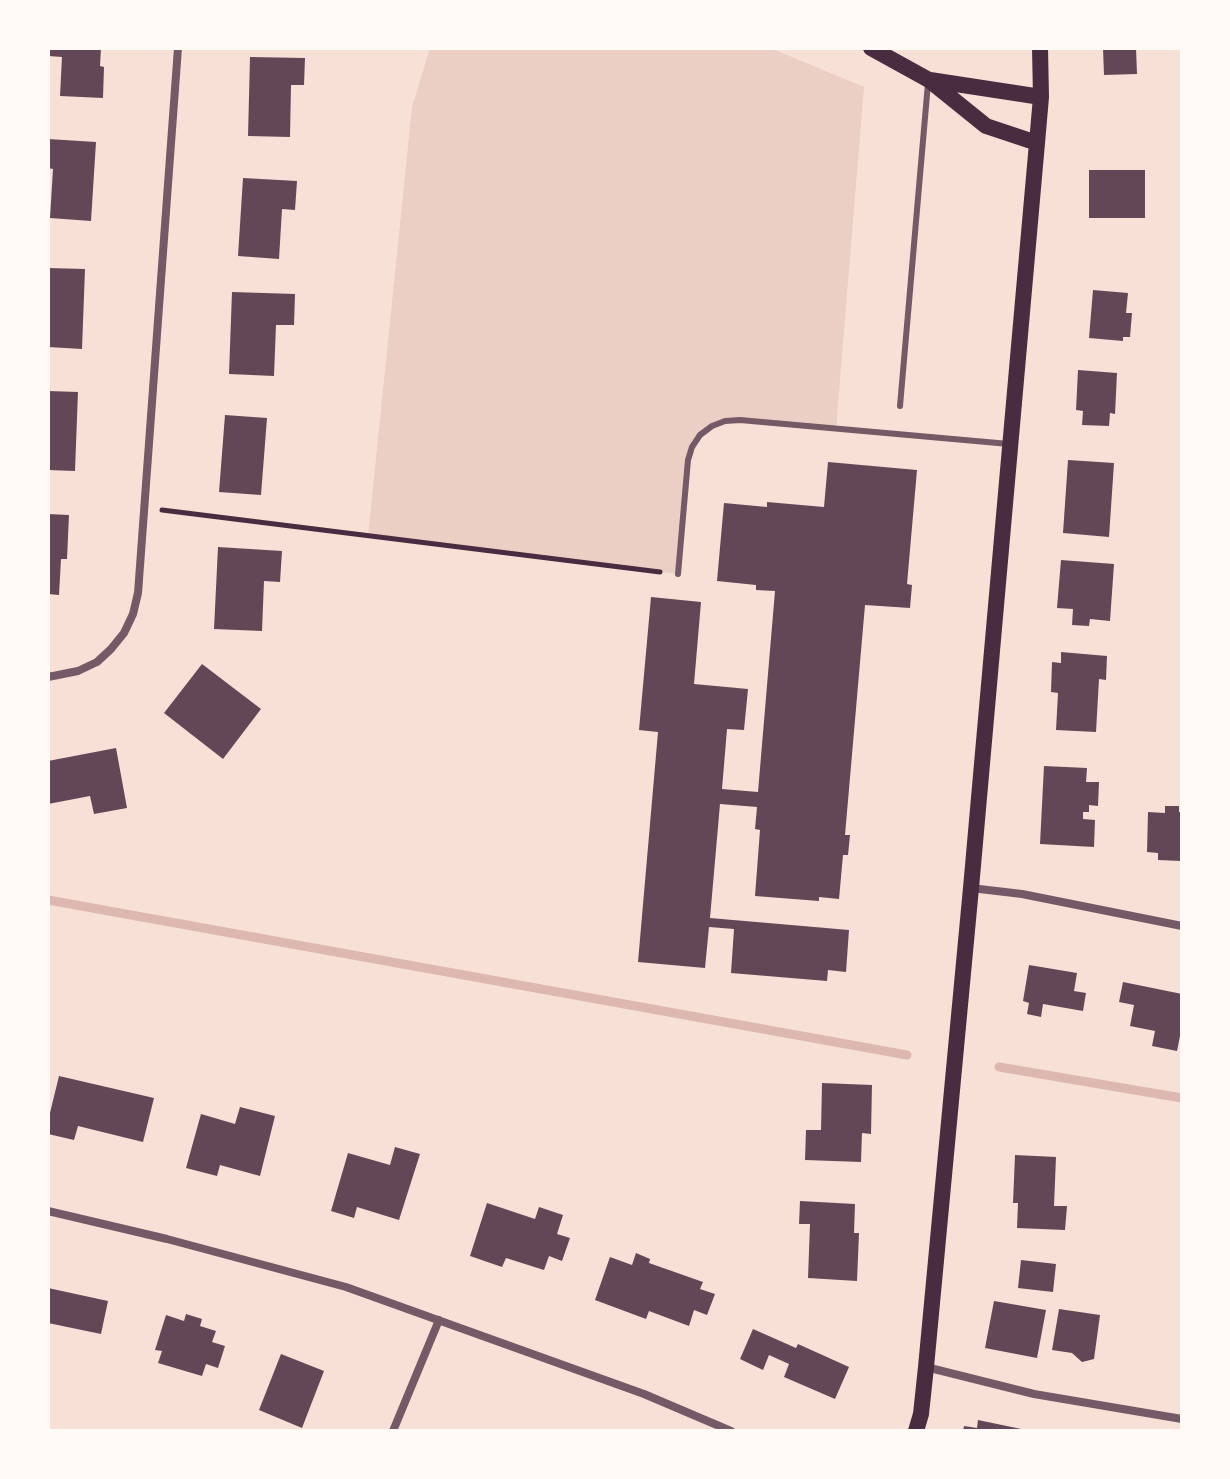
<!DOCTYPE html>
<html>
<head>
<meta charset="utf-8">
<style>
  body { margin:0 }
  #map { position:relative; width:1230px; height:1479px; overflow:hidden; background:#f7e1d7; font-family:"Fira Sans Condensed",sans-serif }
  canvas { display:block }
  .frame { position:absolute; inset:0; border:50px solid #fffaf5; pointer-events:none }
</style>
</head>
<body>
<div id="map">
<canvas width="1230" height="1479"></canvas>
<div class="frame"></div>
</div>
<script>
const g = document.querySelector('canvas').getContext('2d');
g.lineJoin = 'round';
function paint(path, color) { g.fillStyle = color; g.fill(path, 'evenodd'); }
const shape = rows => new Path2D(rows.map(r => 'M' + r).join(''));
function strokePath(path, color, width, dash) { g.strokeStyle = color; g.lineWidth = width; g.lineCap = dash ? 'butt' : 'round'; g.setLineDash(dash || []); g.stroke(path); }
const green = shape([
  [430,48,770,48,864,87,836,429,740,420,712,426,692,447,678,574,368,536,412,107]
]);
const stream = shape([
  [48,900,907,1055],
  [999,1067,1182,1098]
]);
const building = shape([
  [48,48,101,48,100,66,104,67,103,98,60,96,62,57,48,56],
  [1103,48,1136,48,1137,74,1104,75],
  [250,57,305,58,304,85,291,85,290,137,248,136],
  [48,139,96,142,91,221,50,218,53,169,48,168],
  [1089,170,1145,170,1145,218,1089,218],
  [243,178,297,181,295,210,282,209,279,259,238,256],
  [48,268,85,269,82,349,48,347],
  [1093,290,1128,293,1126,313,1132,313,1130,337,1123,337,1123,341,1089,338],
  [232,292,295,294,294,325,276,325,274,376,229,374],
  [1078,370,1117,373,1115,414,1110,413,1109,426,1082,425,1083,411,1076,410],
  [48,391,78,392,75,471,48,470],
  [225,415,267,418,261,495,219,492],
  [1068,460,1114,463,1109,537,1063,533],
  [828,462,917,470,907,584,912,585,910,608,865,605,845,835,850,835,848,855,843,855,839,899,819,897,819,901,755,896,760,830,755,829,757,807,720,804,710,918,849,930,846,972,828,970,827,981,731,973,734,929,709,927,705,968,638,962,658,732,639,730,651,597,701,602,694,684,748,689,744,730,727,729,722,789,758,792,775,591,756,590,756,585,717,581,724,503,767,507,767,502,824,507],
  [48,514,69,515,67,559,61,559,59,595,48,594],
  [218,547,282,551,280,582,264,581,262,631,214,629],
  [1061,560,1114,564,1110,621,1090,619,1089,626,1072,625,1073,609,1057,608],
  [1061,652,1107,656,1106,680,1099,679,1096,732,1056,730,1058,693,1051,692,1052,662,1061,663],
  [202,664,261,709,223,759,164,713],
  [116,748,127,808,94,814,90,796,48,804,48,761],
  [1044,766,1087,768,1086,782,1099,782,1098,806,1089,805,1089,812,1083,812,1083,819,1095,820,1094,847,1040,844],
  [1165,806,1179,806,1179,812,1182,812,1181,861,1158,860,1158,853,1147,852,1148,812,1165,813],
  [1029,965,1077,973,1074,991,1086,993,1083,1011,1043,1004,1041,1017,1027,1014,1029,1003,1023,1001],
  [1123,982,1182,994,1182,1037,1180,1036,1177,1051,1152,1046,1155,1031,1130,1026,1134,1005,1119,1002],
  [59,1076,154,1098,143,1142,78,1126,74,1140,48,1134,48,1121],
  [822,1083,872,1085,871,1134,862,1133,861,1162,805,1160,806,1130,821,1130],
  [240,1107,275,1116,260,1176,220,1165,217,1176,186,1168,201,1114,235,1124],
  [395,1147,420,1154,399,1220,357,1207,354,1218,331,1211,348,1153,390,1165],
  [1015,1155,1056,1157,1054,1206,1067,1206,1065,1230,1017,1228,1018,1203,1013,1203],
  [800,1201,855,1204,854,1233,859,1233,857,1281,808,1278,810,1224,799,1224],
  [487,1203,535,1219,539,1207,563,1215,557,1234,570,1238,562,1261,549,1256,544,1270,506,1258,502,1267,470,1256],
  [636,1253,650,1259,649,1263,703,1282,700,1289,715,1294,707,1315,694,1310,689,1326,649,1311,646,1319,595,1300,610,1257,632,1265],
  [1021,1260,1056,1264,1053,1292,1018,1288],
  [48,1288,108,1301,101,1334,48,1323],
  [994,1301,1046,1310,1037,1358,985,1348],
  [1059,1309,1100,1315,1094,1359,1082,1362,1072,1353,1052,1350],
  [186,1314,202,1319,200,1326,216,1331,212,1342,225,1346,218,1368,206,1364,202,1376,158,1363,162,1351,155,1350,166,1315,184,1321],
  [753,1329,796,1348,798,1344,849,1367,835,1399,784,1377,789,1364,769,1355,763,1370,740,1359],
  [281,1354,324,1371,302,1428,259,1410],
  [978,1420,1026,1430,1026,1431,963,1431,964,1426,977,1428]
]);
const path = shape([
  [162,510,660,572]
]);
const service = shape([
  [900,406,928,83],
  [678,574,688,460,692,447,700,435,712,426,725,421,740,420,1009,444]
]);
const minor = shape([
  [48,677,78,671,97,662,111,649,124,633,133,614,138,593,178,48],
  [971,888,1022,894,1182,926],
  [48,1211,167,1239,346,1287,644,1394,731,1431],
  [926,1367,1034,1394,1182,1419],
  [393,1431,439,1320]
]);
const secondary = shape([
  [871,48,929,80,986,126,1037,143],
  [930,80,1041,97],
  [916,1431,921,1414,926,1367,971,888,1037,143,1041,97,1040,48]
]);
paint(green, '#ebcfc5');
strokePath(stream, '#dcb8b0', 9);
paint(building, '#644757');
strokePath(path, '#4a2c40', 5);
strokePath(service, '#755966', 6);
strokePath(minor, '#755966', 8);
strokePath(secondary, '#4a2c40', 16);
</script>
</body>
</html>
